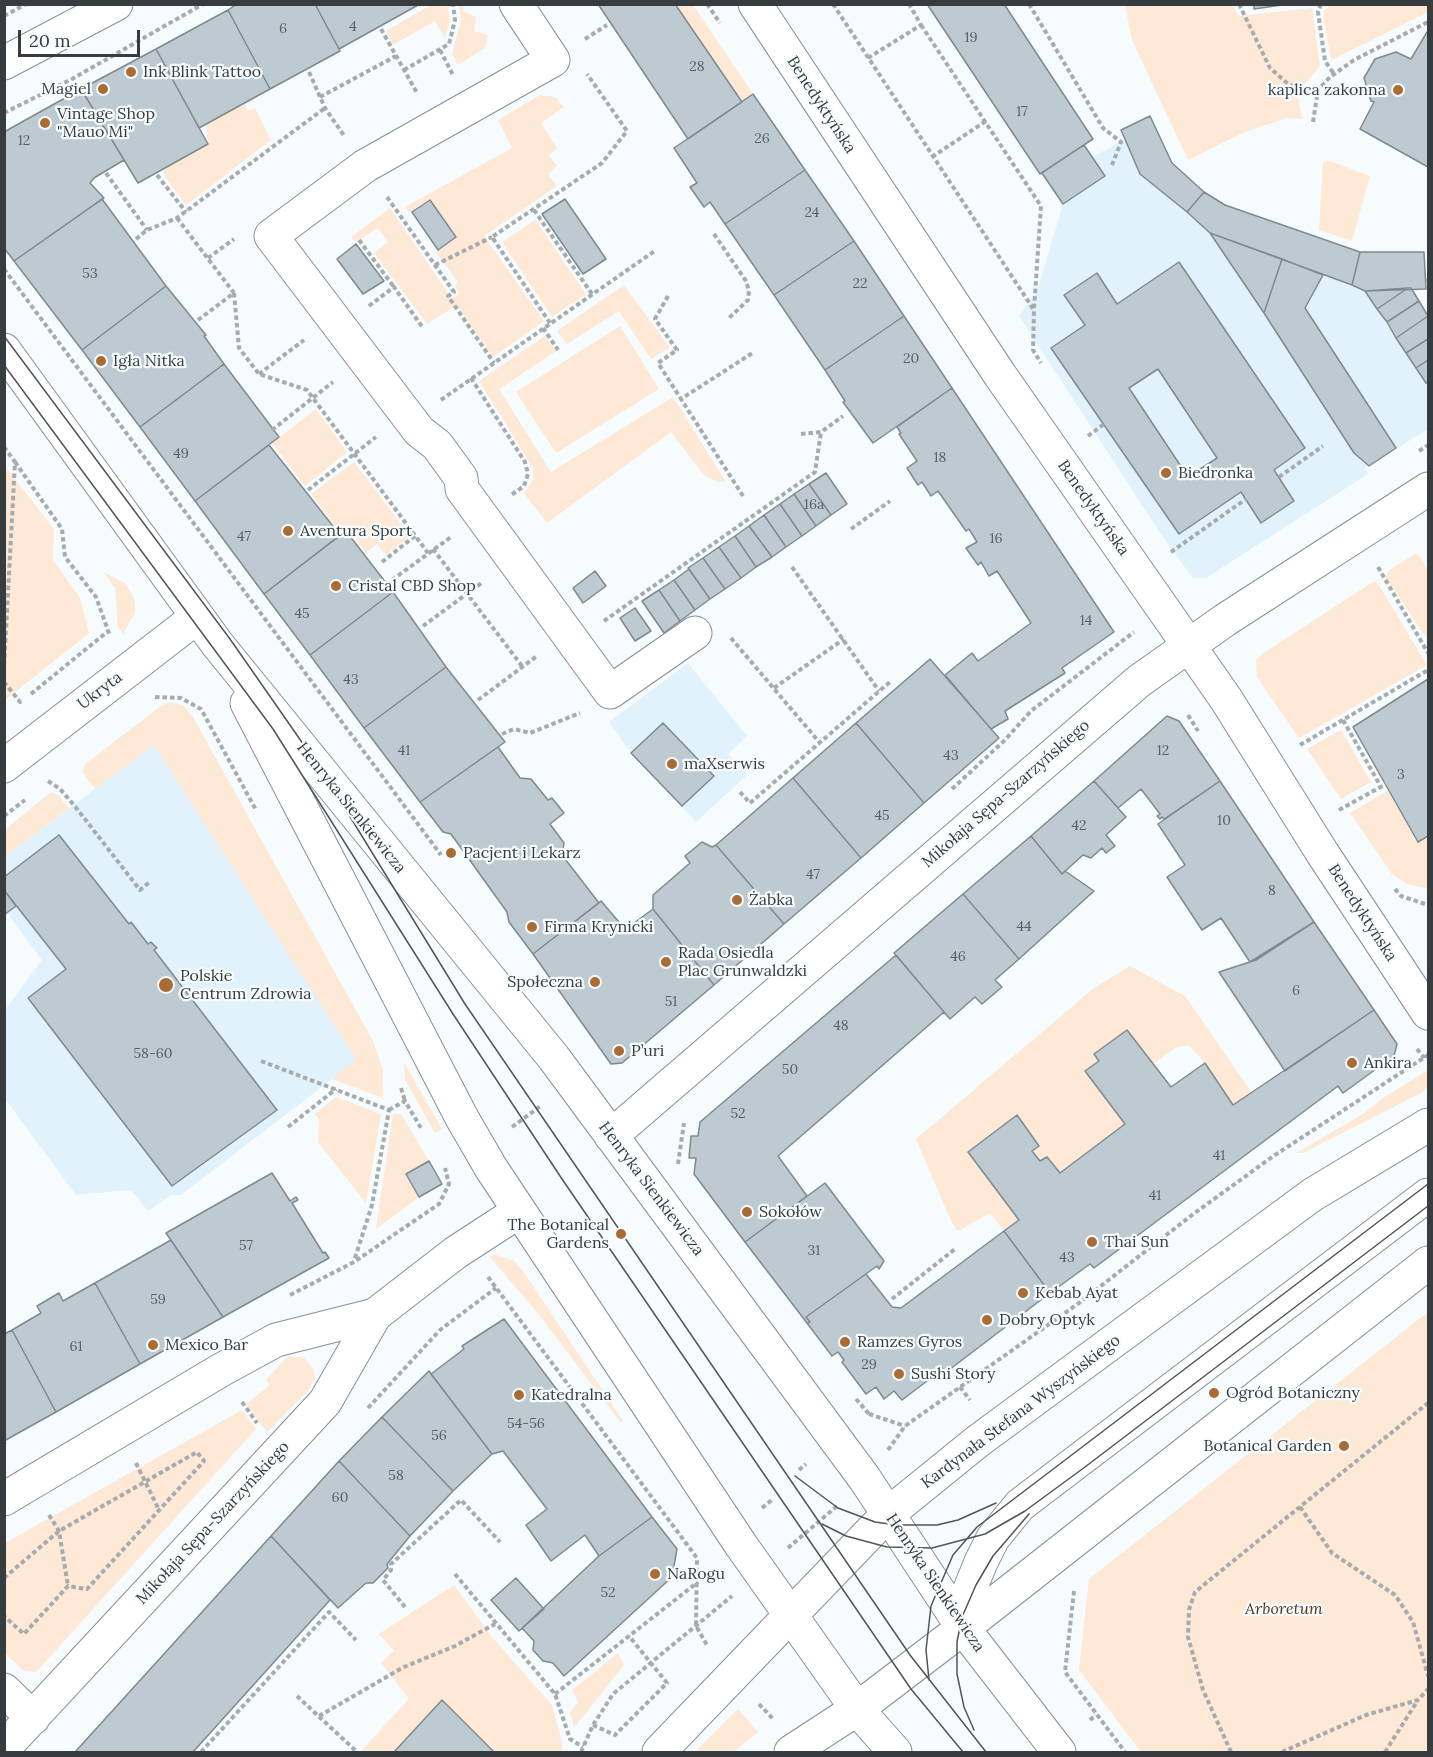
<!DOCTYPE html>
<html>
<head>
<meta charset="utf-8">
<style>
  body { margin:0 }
  #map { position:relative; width:1433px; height:1757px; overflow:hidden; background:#f6fbfe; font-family:Lora,serif }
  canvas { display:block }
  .frame { position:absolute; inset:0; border:6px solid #373c3f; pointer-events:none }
  .scale { position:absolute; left:18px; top:30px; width:122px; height:27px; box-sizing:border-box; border:3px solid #373c3f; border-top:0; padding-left:8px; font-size:18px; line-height:21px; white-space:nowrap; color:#373c3f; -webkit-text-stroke:4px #f6fbfe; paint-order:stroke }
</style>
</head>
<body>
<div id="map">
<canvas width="1433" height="1757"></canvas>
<div class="frame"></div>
<div class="scale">20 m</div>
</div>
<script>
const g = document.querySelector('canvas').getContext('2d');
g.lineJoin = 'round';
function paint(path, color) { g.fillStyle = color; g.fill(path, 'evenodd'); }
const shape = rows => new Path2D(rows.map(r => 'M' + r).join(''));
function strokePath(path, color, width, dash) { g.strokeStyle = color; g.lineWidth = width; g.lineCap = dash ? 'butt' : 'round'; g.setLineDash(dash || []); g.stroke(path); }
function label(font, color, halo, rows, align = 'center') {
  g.font = font + ' Lora,serif'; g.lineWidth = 4.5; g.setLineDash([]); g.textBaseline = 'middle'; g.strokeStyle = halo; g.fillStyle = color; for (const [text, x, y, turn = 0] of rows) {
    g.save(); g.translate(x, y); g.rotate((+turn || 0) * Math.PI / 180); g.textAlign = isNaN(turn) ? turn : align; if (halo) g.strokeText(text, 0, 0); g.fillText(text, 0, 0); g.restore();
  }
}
const built = shape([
  [1126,139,1140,174,1210,233,1365,291,1411,288,1428,316,1428,429,1365,468,1368,474,1206,578,1193,578,1166,542,1019,316,1037,291,1063,204,1105,176,1092,157],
  [688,663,747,736,728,754,747,775,696,822,631,753,609,722],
  [154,744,357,1060,181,1195,171,1195,148,1211,131,1190,76,1195,5,1099,5,1010,42,960,7,913,16,905,5,890,5,857]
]);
const green = shape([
  [433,4,447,5,450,19,445,38,435,21,393,45,386,31],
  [459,5,464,5,463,11,476,17,474,31,488,35,485,48,458,65,452,54,461,19],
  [675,5,693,5,753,94,742,102],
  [1125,5,1232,5,1239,16,1312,8,1320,66,1297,93,1302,119,1287,118,1245,132,1188,160,1132,40],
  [1330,5,1428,5,1428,12,1331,60,1323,13],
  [540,95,555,97,564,107,541,123,557,148,549,155,557,166,548,174,557,186,484,236,544,321,493,357,457,305,427,324,374,253,388,242,378,228,355,242,351,237,390,208,452,299,459,294,455,285,458,282,436,252,457,237,430,199,409,213,405,207,512,148,498,120],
  [244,103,248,111,255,108,271,140,186,205,165,177,163,169,208,144,206,124],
  [1330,161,1370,176,1352,241,1319,230,1323,162],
  [535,220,586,294,552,317,502,242],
  [624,285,670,348,651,359,619,311,567,344,557,331],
  [620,326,659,389,556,453,516,392],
  [545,336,556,351,499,389,551,472,673,397,726,482,718,482,704,475,671,432,547,523,524,493,533,480,533,468,479,381],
  [316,409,347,452,305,486,272,443],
  [354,462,410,536,386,555,377,544,366,553,346,526,339,531,311,494],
  [4,465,54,529,53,560,80,598,89,633,5,700],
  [1415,554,1418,554,1428,569,1428,641,1386,577,1388,571],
  [103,572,125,583,135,600,135,613,123,634,118,627,115,588],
  [1373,582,1377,582,1427,665,1299,738,1257,677,1256,661,1262,654],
  [170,702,183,705,193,717,373,1041,383,1070,383,1098,332,1079,356,1059,154,745,95,789,83,773,84,765,161,706],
  [1341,730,1371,782,1341,799,1307,749],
  [1389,790,1418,842,1428,836,1428,889,1407,884,1392,874,1350,813],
  [51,792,58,795,69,808,5,857,5,830],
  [1130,966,1185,996,1252,1093,1233,1105,1205,1063,1189,1045,1175,1048,1153,1064,1099,1061,1085,1071,1125,1125,1060,1173,1047,1157,1040,1161,1032,1151,1039,1145,1017,1116,969,1152,1019,1220,1004,1231,990,1213,958,1231,951,1221,916,1139,1094,988],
  [404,1062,442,1129,435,1133,405,1080],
  [1428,1070,1428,1086,1423,1092,1303,1153,1296,1153,1363,1114,1386,1096],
  [336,1097,381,1114,366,1203,318,1142,319,1120,315,1114],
  [393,1114,401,1114,429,1161,406,1174,419,1197,376,1229],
  [496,1255,513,1260,523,1271,623,1421,621,1423,540,1316,489,1256],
  [1428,1312,1428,1752,1141,1752,1079,1670,1089,1579],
  [288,1356,304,1358,313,1368,315,1379,308,1391,267,1432,246,1404,270,1385,266,1380],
  [242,1410,256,1429,36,1672,24,1671,5,1653,5,1543],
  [454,1585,491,1636,552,1705,562,1742,562,1752,494,1752,442,1700,394,1752,364,1752,362,1750,409,1699,381,1663,394,1651,379,1634],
  [618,1653,624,1665,574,1728,570,1712,578,1702,572,1690],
  [738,1709,758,1732,733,1752,695,1752]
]);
const building = shape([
  [237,4,315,4,340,51,270,89,228,10,237,4],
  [315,4,420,4,339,49,315,4],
  [598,4,675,4,742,102,688,139,598,4],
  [927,4,1004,4,1093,139,1040,174,927,4],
  [1254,4,1289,4,1254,9,1254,4],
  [228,10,270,89,199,128,156,49,228,10],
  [1427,32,1428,33,1428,167,1360,129,1374,102,1371,101,1364,78,1375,59,1396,52,1411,59,1427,32],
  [156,49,208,144,138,183,81,89,156,49],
  [81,89,124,160,94,178,90,183,104,198,14,261,4,248,4,132,81,89],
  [753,94,805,170,725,224,710,202,704,207,690,187,697,183,674,148,753,94],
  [1150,116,1172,163,1204,192,1187,212,1140,174,1121,130,1150,116],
  [1084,145,1105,176,1063,204,1042,173,1084,145],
  [805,170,854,241,774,295,725,224,805,170],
  [1204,192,1225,205,1360,252,1352,285,1210,233,1187,212,1204,192],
  [102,199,166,286,82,350,14,261,102,199],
  [565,199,606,259,583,274,542,214,565,199],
  [430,200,456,237,438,250,412,212,430,200],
  [1210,233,1282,259,1264,313,1210,233],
  [854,241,904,316,825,370,774,295,854,241],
  [356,244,384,281,363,294,337,259,356,244],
  [1360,252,1424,252,1426,289,1365,291,1352,285,1360,252],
  [1282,259,1323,275,1305,308,1396,448,1369,466,1354,453,1264,313,1282,259],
  [1179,262,1305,448,1274,470,1294,501,1261,523,1241,492,1179,534,1051,348,1085,325,1064,295,1097,273,1117,304,1179,262],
  [1158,369,1217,458,1188,477,1129,388,1158,369],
  [166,286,206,335,204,336,224,364,140,427,82,350,166,286],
  [1408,288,1411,288,1419,301,1387,322,1377,309,1408,288],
  [1408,288,1377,309,1365,291,1408,288],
  [1419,301,1428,316,1396,338,1387,322,1419,301],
  [904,316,952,388,873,443,843,402,845,401,825,370,904,316],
  [1428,316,1428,339,1406,353,1396,338,1428,316],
  [1428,339,1428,360,1416,368,1406,353,1428,339],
  [1428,360,1428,382,1426,383,1416,368,1428,360],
  [224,364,279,437,195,501,140,427,224,364],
  [952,388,1114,632,1062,668,1065,673,1005,711,1008,719,991,729,945,675,972,653,978,661,1031,623,997,571,989,576,981,562,978,565,966,548,977,542,969,529,966,531,938,491,931,496,922,482,918,485,907,468,917,461,899,434,901,433,897,427,952,388],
  [269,445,340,535,264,594,195,501,269,445],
  [826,473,847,504,831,515,809,484,826,473],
  [809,484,831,515,816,526,794,494,809,484],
  [794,494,816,526,802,536,780,504,794,494],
  [780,504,802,536,786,547,764,515,780,504],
  [764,515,786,547,772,557,749,526,764,515],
  [749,526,772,557,756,567,735,536,749,526],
  [346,531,393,592,310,655,264,594,346,531],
  [735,536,756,567,741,578,719,547,735,536],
  [719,547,741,578,725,589,703,558,719,547],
  [703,558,725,589,710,599,688,568,703,558],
  [689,569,710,599,695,610,674,580,689,569],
  [595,571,606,586,583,603,573,588,595,571],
  [674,580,695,610,680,621,659,590,674,580],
  [659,590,680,621,664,633,642,601,659,590],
  [393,592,446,667,364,728,310,655,393,592],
  [635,608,651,631,635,641,620,618,635,608],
  [930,659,999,738,924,803,856,723,930,659],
  [446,667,505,742,420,802,364,728,446,667],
  [1428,679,1428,836,1418,842,1353,727,1428,679],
  [1167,716,1179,721,1220,781,1164,819,1162,817,1160,819,1157,816,1160,814,1141,789,1118,808,1094,781,1167,716],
  [663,723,714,776,682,806,631,753,663,723],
  [856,723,924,803,861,858,793,778,856,723],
  [498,747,520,778,531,779,548,800,552,798,564,813,550,824,564,843,562,855,599,903,533,954,509,922,507,912,451,834,443,832,420,802,498,747],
  [793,778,861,858,784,924,716,845,793,778],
  [1094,781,1126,817,1106,835,1115,846,1106,853,1102,848,1091,858,1083,855,1062,874,1031,836,1094,781],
  [1220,781,1314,922,1250,962,1221,918,1202,930,1167,877,1185,865,1158,824,1220,781],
  [59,835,129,924,131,922,148,944,151,942,157,948,154,950,277,1110,172,1186,28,998,66,969,4,890,4,877,59,835],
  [1031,836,1062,874,1065,871,1094,891,1019,959,963,894,1031,836],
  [702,842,712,847,716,845,784,924,714,985,653,909,653,895,690,863,685,856,702,842],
  [4,890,16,906,4,915,4,890],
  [963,894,1019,959,995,980,1002,987,982,1004,975,997,950,1019,894,953,963,894],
  [601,901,619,922,618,929,626,929,653,909,714,985,622,1063,611,1064,533,954,601,901],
  [1314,922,1374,1010,1285,1071,1219,972,1256,960,1314,922],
  [896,955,944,1012,778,1156,807,1196,745,1242,694,1174,696,1158,689,1158,691,1136,698,1136,700,1122,896,955],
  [1374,1010,1397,1044,1394,1056,1343,1093,1338,1086,1094,1268,1090,1264,1050,1293,1004,1231,1019,1220,968,1152,1017,1115,1039,1146,1032,1151,1040,1161,1047,1157,1060,1173,1125,1124,1085,1071,1099,1061,1094,1054,1127,1030,1171,1087,1205,1063,1233,1105,1374,1010],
  [429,1161,442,1184,419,1197,406,1174,429,1161],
  [272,1173,290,1201,296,1197,298,1200,292,1203,323,1253,325,1252,329,1258,223,1317,166,1233,272,1173],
  [825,1183,884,1261,879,1269,877,1266,806,1317,810,1322,807,1323,745,1242,825,1183],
  [1004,1231,1050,1293,945,1373,941,1366,929,1375,931,1378,902,1400,894,1391,884,1399,876,1387,866,1394,842,1362,844,1360,838,1352,832,1356,807,1323,810,1322,806,1317,866,1274,892,1307,901,1308,1004,1231],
  [171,1240,223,1317,140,1364,95,1283,171,1240],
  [95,1283,140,1364,56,1412,12,1330,41,1313,37,1306,59,1293,63,1301,95,1283],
  [504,1319,652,1517,599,1556,585,1535,551,1561,526,1525,547,1509,503,1451,492,1454,431,1374,464,1349,462,1346,504,1319],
  [12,1330,56,1412,4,1441,4,1334,12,1330],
  [429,1371,492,1454,453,1491,382,1417,429,1371],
  [382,1417,453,1491,410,1536,339,1461,382,1417],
  [339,1461,410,1536,387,1564,388,1568,373,1583,366,1583,338,1608,271,1536,339,1461],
  [652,1517,677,1549,672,1577,564,1676,553,1663,543,1661,533,1650,534,1641,522,1628,599,1556,652,1517],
  [271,1536,330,1600,193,1752,75,1752,271,1536],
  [516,1578,544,1609,519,1631,491,1600,516,1578],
  [442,1700,494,1752,394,1752,442,1700]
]);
const path = shape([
  [707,4,720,23],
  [833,4,1034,310,1033,350,1041,363],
  [1029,4,1103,128,1121,142,1112,165],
  [1239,4,1270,68,1287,83,1317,96],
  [1321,4,1318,12,1325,61,1334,74],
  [4,16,26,4],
  [921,25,1041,206,1034,309],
  [381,29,417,93],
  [585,39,607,25],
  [440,50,453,75],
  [868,58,921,25,909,4],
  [404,70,449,44,455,20,453,4],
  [309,72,325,108,345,137],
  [320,97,396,56],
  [4,113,72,79,203,4],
  [1313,122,1318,90,1330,77,1354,60,1428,22],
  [932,157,986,121],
  [106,173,147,230],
  [157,175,186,212],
  [387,197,454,292,448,296,494,363],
  [534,210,592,294],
  [177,218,234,293],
  [714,234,746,281,749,291,748,300,728,319],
  [136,239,147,230,177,218,325,108],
  [359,240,394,287],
  [208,258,234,239],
  [435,265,492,237],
  [4,269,441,855],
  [1426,281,1428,280],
  [668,296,655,319,677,350,658,363,681,399],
  [369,306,394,287,423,328],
  [198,320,234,293,239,348,259,374,307,390,428,553],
  [550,323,492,237,602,163,627,131,587,74],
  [543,328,558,350],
  [259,374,304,340],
  [471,378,525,462,528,474,524,486,511,495],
  [441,400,656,250],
  [272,430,333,382],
  [801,434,821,432,843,416],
  [1088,436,1104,424],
  [4,447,15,462,4,668],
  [1419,451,1428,445],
  [15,462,62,529,65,557,96,597,110,636],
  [1279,477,1323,446],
  [308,490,376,437],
  [743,496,681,399,754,352],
  [851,529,890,501],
  [433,549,522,666],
  [1171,552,1246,499],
  [382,562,415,536],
  [792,567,879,691],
  [1378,567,1428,653],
  [392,580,451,537],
  [604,621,815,472,821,432],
  [423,626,483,582],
  [731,638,820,743],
  [4,682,20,702,22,701],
  [774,688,844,639],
  [31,694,107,632],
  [155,697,181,698,201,709,256,810],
  [478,700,537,656],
  [1188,715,1198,731],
  [1343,720,1381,787],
  [502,734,514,729,530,733,580,713],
  [1300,745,1428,670],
  [48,781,60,789,74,805,140,890,151,881],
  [952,789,1004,741,1031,711,1134,632],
  [740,792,750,803,891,681],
  [1339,810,1386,784],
  [4,816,25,800],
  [1395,889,1401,896,1428,905],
  [1417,1049,1424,1058],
  [261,1061,389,1110,372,1205,354,1261],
  [401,1088,405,1101],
  [389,1110,405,1101,421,1128],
  [288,1127,336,1089],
  [512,1127,542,1105],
  [678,1164,684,1123],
  [488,1277,697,1558,696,1626,708,1647],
  [290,1295,354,1262,439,1204,449,1184,445,1168],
  [892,1299,955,1249],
  [960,1387,970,1400],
  [856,1399,869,1414],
  [242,1402,257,1423],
  [368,1408,440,1330,496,1288],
  [869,1414,905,1426],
  [888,1450,905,1426,1079,1303,1192,1215,1272,1157,1428,1055],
  [136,1463,159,1510],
  [799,1470,806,1464],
  [1300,1507,1332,1553,1395,1595,1413,1622,1428,1676],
  [762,1508,773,1499],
  [49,1515,59,1531,68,1586],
  [788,1548,837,1506],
  [455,1574,555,1694,570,1739,583,1747],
  [4,1578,59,1531,197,1452,204,1461,87,1589,68,1586,24,1634,4,1616],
  [1074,1591,1065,1672,1125,1752],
  [405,1607,383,1580,391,1570,391,1564,461,1500,500,1542],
  [555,1694,698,1582],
  [297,1696,357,1752],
  [759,1704,774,1720],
  [319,1716,404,1667,455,1646,495,1624],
  [1090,1720,1096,1715],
  [593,1725,615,1735,667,1683,629,1636],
  [201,1752,329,1612,356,1640],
  [581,1752,593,1725,613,1694,732,1596],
  [1231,1752,1203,1690,1188,1637,1189,1610,1195,1592,1428,1403],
  [1282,1752,1366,1715,1418,1700,1428,1689],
  [1385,1752,1418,1700]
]);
const minor = shape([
  [516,4,553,60,365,166,271,236,419,431,437,445,461,478,462,489,610,692,695,633],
  [755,4,1000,375,1226,699,1323,854,1428,1013],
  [4,63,116,4],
  [4,350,218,645,554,1058,865,1479,963,1628,1059,1752],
  [247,703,462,1118,491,1168,741,1545,857,1709,895,1752],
  [4,766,197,617],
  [611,1136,1139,681,1225,620,1428,489],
  [4,1499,221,1370,276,1340,375,1315,455,1253,518,1212],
  [963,1628,968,1594,981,1562,993,1538,1020,1505,1428,1195],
  [4,1690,33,1718],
  [4,1748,325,1402,375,1315]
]);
const major = shape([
  [659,1752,888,1514,978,1441,1312,1195,1428,1125],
  [791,1752,857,1709,963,1628,1428,1263]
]);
const tram = shape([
  [4,336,230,639,322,771,465,1004,910,1655,986,1752],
  [4,365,273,729,453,1014,562,1179,911,1689,963,1752],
  [795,1476,838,1508,875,1522,897,1525,937,1525,958,1520,996,1503],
  [822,1524,846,1536,887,1547,932,1548,985,1534,1025,1511,1085,1467,1428,1206],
  [929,1680,926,1650,931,1606,953,1555,977,1527,1428,1184],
  [974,1730,964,1707,957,1674,957,1642,962,1617,976,1585,993,1556,1029,1514]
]);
const markers = [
  [131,72,6,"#aa6c32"],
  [103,89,6,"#aa6c32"],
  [1398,90,6,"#aa6c32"],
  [45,123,6,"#aa6c32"],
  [101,361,6,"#aa6c32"],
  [1166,473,6,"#aa6c32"],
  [288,531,6,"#aa6c32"],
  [336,586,6,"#aa6c32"],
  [672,764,6,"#aa6c32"],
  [451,853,6,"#aa6c32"],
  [737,900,6,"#aa6c32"],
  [532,927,6,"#aa6c32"],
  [666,962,6,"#aa6c32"],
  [595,982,6,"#aa6c32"],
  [166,985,8,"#aa6c32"],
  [619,1051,6,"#aa6c32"],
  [1352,1063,6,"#aa6c32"],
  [747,1212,6,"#aa6c32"],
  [621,1234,6,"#aa6c32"],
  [1092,1242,6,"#aa6c32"],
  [1023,1293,6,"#aa6c32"],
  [987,1320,6,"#aa6c32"],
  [845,1342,6,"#aa6c32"],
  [153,1345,6,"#aa6c32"],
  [899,1374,6,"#aa6c32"],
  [1214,1393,6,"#aa6c32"],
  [519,1395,6,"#aa6c32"],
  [1344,1446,6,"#aa6c32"],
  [655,1574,6,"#aa6c32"]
];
const numberNames = [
  ["4",353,27],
  ["6",283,29],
  ["19",971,38],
  ["28",697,67],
  ["17",1022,112],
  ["26",762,139],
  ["12",24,141],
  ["24",812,213],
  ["53",90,274],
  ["22",860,284],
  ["20",911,359],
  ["49",181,454],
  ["18",940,458],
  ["16a",814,505],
  ["47",244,537],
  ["16",996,539],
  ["45",302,614],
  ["14",1086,621],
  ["43",351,680],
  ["41",404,751],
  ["12",1163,751],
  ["43",951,756],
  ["3",1401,775],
  ["45",882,816],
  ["10",1224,821],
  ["42",1079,826],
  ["47",813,875],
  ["8",1272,891],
  ["44",1024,927],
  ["46",958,957],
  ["6",1296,991],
  ["51",671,1002],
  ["48",841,1026],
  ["58-60",153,1054],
  ["50",790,1070],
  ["52",738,1114],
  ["41",1219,1156],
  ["41",1155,1196],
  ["57",246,1246],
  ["31",814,1251],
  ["43",1067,1258],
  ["59",158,1300],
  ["61",76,1347],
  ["29",869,1365],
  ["54-56",526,1424],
  ["56",439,1436],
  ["58",396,1476],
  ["60",340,1498],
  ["52",608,1593]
];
const poiNames = [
  ["Ink Blink Tattoo",143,72],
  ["Magiel",91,89,"right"],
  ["kaplica zakonna",1386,90,"right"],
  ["Vintage Shop",57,114],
  ["\"Mauo Mi\"",57,132],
  ["Igła Nitka",113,361],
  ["Biedronka",1178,473],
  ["Aventura Sport",300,531],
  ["Cristal CBD Shop",348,586],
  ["maXserwis",684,764],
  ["Pacjent i Lekarz",463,853],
  ["Żabka",749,900],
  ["Firma Krynicki",544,927],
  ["Rada Osiedla",678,953],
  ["Plac Grunwaldzki",678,971],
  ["Polskie",180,976],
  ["Centrum Zdrowia",180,994],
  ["Społeczna",583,982,"right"],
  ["P’uri",631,1051],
  ["Ankira",1364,1063],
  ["Sokołów",759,1212],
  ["The Botanical",609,1225,"right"],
  ["Gardens",609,1243,"right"],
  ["Thai Sun",1104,1242],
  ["Kebab Ayat",1035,1293],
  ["Dobry Optyk",999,1320],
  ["Ramzes Gyros",857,1342],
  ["Mexico Bar",165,1345],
  ["Sushi Story",911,1374],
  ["Ogród Botaniczny",1226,1393],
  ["Katedralna",531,1395],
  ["Botanical Garden",1332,1446,"right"],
  ["NaRogu",667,1574]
];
const streetNames = [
  ["Benedyktyńska",821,105,57],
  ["Benedyktyńska",1093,508,55],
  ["Ukryta",100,691,-37],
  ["Mikołaja Sępa-Szarzyńskiego",1006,794,-41],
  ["Henryka Sienkiewicza",351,808,51],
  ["Benedyktyńska",1362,913,57],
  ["Henryka Sienkiewicza",651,1189,53],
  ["Kardynała Stefana Wyszyńskiego",1021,1412,-37],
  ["Mikołaja Sępa-Szarzyńskiego",213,1523,-47],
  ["Henryka Sienkiewicza",935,1583,56]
];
const parkNames = [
  ["Arboretum",1284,1609]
];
paint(built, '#e2f2fc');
paint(green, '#fee8d6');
paint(building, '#becad2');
strokePath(building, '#7e8990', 1.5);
strokePath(minor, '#859097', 35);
strokePath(major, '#859097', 35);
strokePath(path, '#a6abae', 4, [4.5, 3]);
strokePath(minor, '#fff', 33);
strokePath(major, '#fff', 33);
strokePath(tram, '#505558', 1.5);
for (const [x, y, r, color] of markers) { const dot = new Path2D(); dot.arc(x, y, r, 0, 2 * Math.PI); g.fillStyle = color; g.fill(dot); strokePath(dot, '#f6fbfe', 2); }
label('14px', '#596064', null, numberNames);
label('16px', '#373c3f', '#f6fbfe', poiNames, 'left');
label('16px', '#373c3f', '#f6fbfe', streetNames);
label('italic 16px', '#56381d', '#f6fbfe', parkNames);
</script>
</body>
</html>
